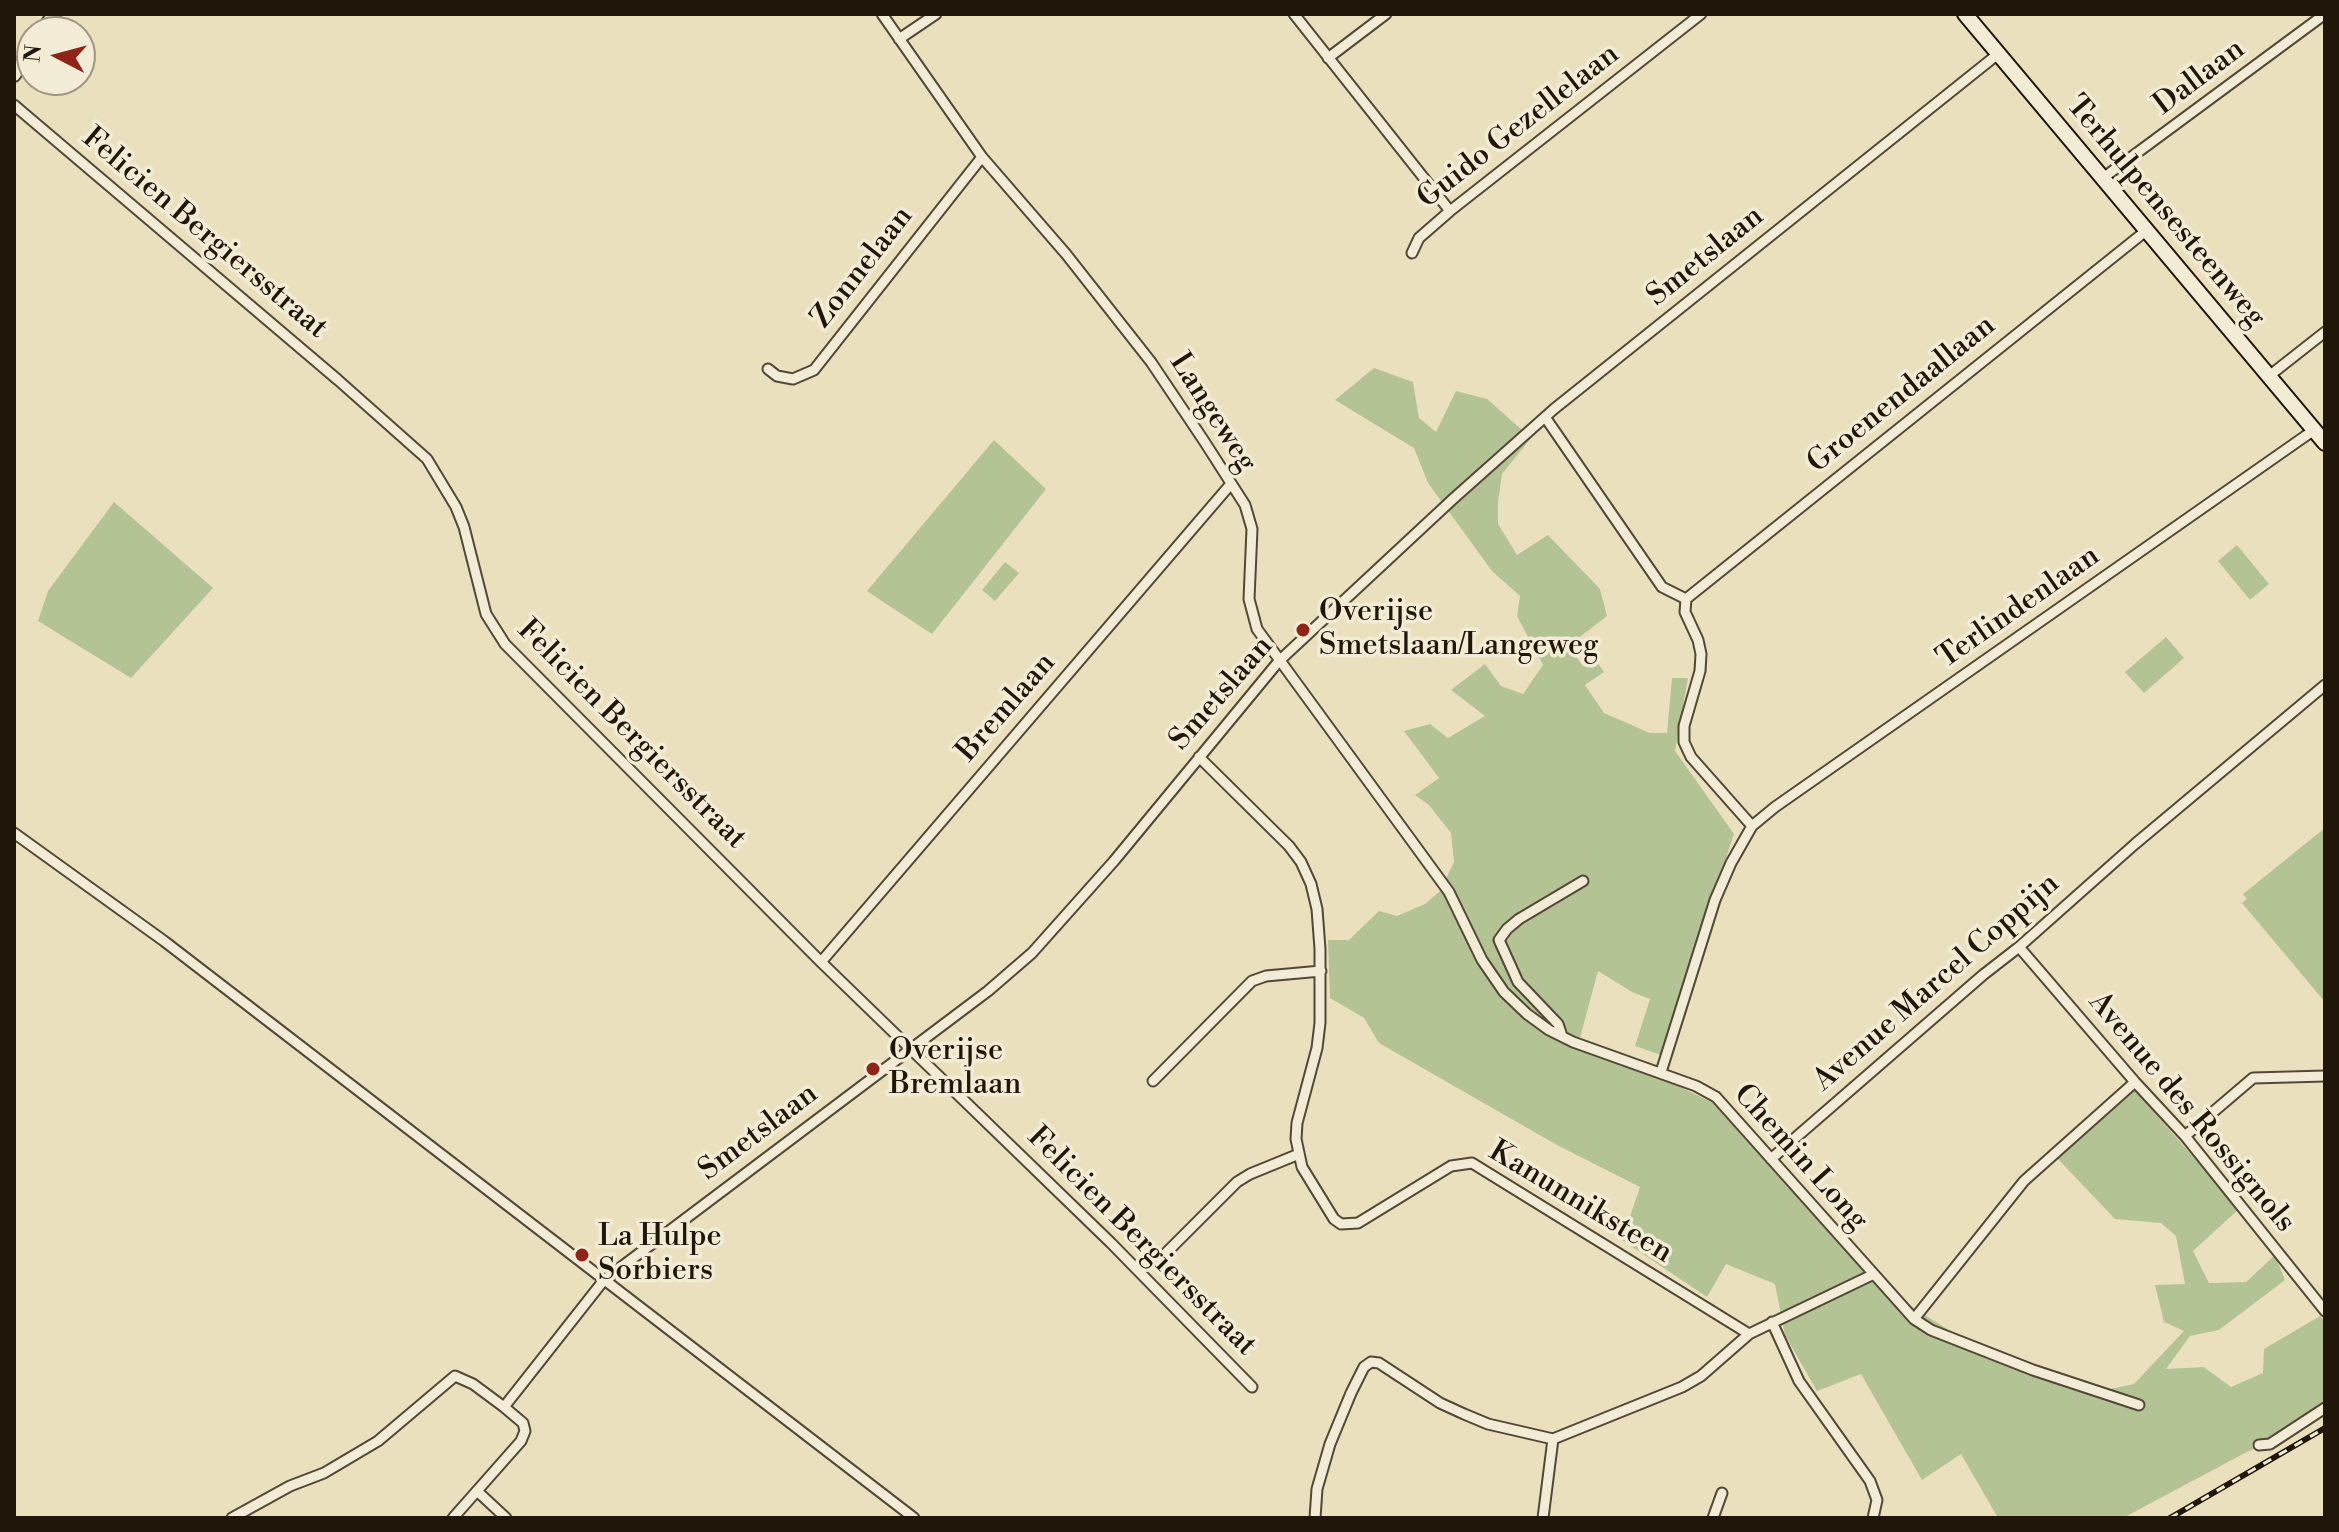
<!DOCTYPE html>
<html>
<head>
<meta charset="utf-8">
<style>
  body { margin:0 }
  #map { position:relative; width:2339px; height:1532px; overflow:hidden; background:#ebe0be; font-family:"Libre Bodoni",serif }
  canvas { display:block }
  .frame { position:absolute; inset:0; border:16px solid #20160a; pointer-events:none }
  .north { position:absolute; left:16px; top:16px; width:80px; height:80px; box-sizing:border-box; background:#f2ebd5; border:2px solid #9e9684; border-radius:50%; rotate:276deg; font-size:22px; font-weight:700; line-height:32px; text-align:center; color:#20160a }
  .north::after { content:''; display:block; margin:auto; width:28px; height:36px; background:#8f2418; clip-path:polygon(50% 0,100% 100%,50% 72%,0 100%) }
</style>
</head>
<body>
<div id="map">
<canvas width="2339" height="1532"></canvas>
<div class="frame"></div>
<div class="north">N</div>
</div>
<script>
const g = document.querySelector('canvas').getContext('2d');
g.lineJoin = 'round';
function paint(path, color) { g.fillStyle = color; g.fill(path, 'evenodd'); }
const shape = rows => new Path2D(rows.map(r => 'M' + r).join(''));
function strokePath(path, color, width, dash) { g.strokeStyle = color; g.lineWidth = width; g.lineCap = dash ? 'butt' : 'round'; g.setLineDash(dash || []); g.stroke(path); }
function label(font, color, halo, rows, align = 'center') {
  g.font = font + ' "Libre Bodoni",serif'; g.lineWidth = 7; g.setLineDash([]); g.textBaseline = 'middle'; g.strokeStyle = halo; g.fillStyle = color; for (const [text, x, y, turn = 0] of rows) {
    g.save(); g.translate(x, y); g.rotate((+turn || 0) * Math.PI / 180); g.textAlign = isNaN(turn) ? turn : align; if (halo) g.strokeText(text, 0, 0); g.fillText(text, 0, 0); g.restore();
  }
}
const green = shape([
  [1374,368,1413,382,1419,418,1436,432,1456,391,1487,399,1531,438,1502,474,1498,502,1498,524,1517,555,1548,535,1600,589,1607,616,1568,646,1583,666,1597,662,1604,672,1585,685,1604,713,1650,733,1667,733,1672,678,1688,678,1675,751,1734,834,1661,1055,1635,1046,1650,999,1632,992,1598,971,1580,1038,1715,1104,1742,1131,1873,1282,1958,1336,2105,1390,2134,1384,2184,1331,2164,1322,2155,1285,2185,1284,2176,1236,2161,1223,2115,1219,2057,1158,2131,1086,2239,1209,2193,1251,2209,1283,2246,1282,2275,1255,2285,1280,2219,1330,2190,1336,2166,1369,2204,1367,2231,1387,2263,1373,2264,1349,2320,1316,2325,1322,2325,1405,2297,1429,2243,1454,2123,1518,1998,1518,1961,1454,1922,1480,1861,1374,1817,1391,1785,1335,1775,1284,1726,1264,1707,1297,1622,1240,1640,1187,1557,1145,1379,1043,1364,1018,1330,998,1328,940,1349,940,1379,911,1397,916,1425,904,1440,891,1454,862,1451,833,1429,805,1415,795,1439,778,1404,731,1430,724,1448,738,1485,716,1451,690,1485,664,1501,686,1523,694,1543,665,1517,616,1520,596,1492,571,1428,483,1414,448,1335,400],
  [994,440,1046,489,932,634,867,591],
  [114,502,213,588,131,678,38,621,48,591],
  [2237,545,2269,584,2250,600,2218,561],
  [1005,562,1019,573,995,601,982,590],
  [2166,637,2184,658,2144,693,2125,672],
  [2325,828,2325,1002,2242,903,2247,899,2243,894]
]);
const minor = shape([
  [882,14,982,157,1066,254,1151,362,1204,441,1245,505,1252,529,1249,599,1257,629,1449,892,1482,960,1504,992,1527,1014,1549,1030,1573,1042,1696,1086,1716,1097,1914,1319,1931,1330,2033,1370,2139,1405],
  [1294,14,1450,211],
  [899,39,936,14],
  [1328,58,1386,14],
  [14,105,338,380,427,459,456,507,464,527,486,614,505,644,821,962,1111,1243,1252,1387],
  [2103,178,2325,14],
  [1412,253,1419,238,1450,211,1701,14],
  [768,369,777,376,793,379,814,370,982,157],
  [2269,376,2325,332],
  [1545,417,1662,587,1686,599,1685,612,1698,640,1701,654,1700,671,1684,726,1684,742,1691,757,1752,826],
  [1686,599,2147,230],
  [1199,757,1289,846,1301,862,1311,884,1317,909,1320,949,1320,1023,1317,1048,1297,1123,1296,1139,1302,1167,1334,1219,1341,1224,1358,1223,1451,1166,1472,1163,1749,1334],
  [14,833,164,941,914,1518],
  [2019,947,2135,1082,2185,1136,2325,1311],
  [821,962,1230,485],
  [1562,1036,1558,1024,1518,982,1499,940,1507,929,1519,919,1583,881],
  [1661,1072,1715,900,1731,863,1752,826,1775,807,2314,430],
  [1153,1081,1252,981,1266,976,1321,971],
  [2185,1136,2253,1078,2325,1076],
  [1771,1159,1983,975,2019,947,2135,844,2325,685],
  [1160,1259,1237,1182,1250,1174,1299,1154],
  [1914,1319,2024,1181,2135,1082],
  [1772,1322,1799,1381,1870,1481,1877,1500,1873,1518],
  [504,1407,604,1280,988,991,1032,953,1114,861,1279,661,1453,499,1554,409,1998,54],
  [2259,1445,2270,1444,2325,1408],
  [477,1491,506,1518],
  [232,1518,290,1486,324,1473,378,1441,455,1376,473,1384,504,1407,523,1423,525,1431,521,1441,453,1518],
  [1315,1518,1317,1489,1330,1444,1351,1393,1364,1367,1371,1362,1379,1363,1440,1403,1464,1414,1488,1424,1553,1439],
  [1543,1518,1553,1439,1682,1387,1701,1376,1749,1334,1872,1275],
  [1713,1518,1722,1493]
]);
const tertiary = shape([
  [42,32,54,14],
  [14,75,32,47]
]);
const secondary = shape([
  [1965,14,2325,443]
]);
const rail = shape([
  [2170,1518,2325,1428]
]);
const markers = [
  [1303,630,8,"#8f2418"],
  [873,1069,8,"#8f2418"],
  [582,1255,8,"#8f2418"]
];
const streetNames = [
  ["Dallaan",2200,78,-37],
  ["Guido Gezellelaan",1519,127,-38],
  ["Terhulpensesteenweg",2165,212,50],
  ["Felicien Bergiersstraat",204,234,40],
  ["Smetslaan",1706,257,-39],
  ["Zonnelaan",863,268,-52],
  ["Groenendaallaan",1902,395,-39],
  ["Langeweg",1212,413,57],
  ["Terlindenlaan",2019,608,-35],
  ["Smetslaan",1222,694,-49],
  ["Bremlaan",1007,708,-49],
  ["Felicien Bergiersstraat",631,735,45],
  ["Avenue Marcel Coppijn",1937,983,-41],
  ["Avenue des Rossignols",2191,1113,50],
  ["Smetslaan",759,1133,-37],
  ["Chemin Long",1800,1158,48],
  ["Kanunniksteen",1580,1203,31],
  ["Felicien Bergiersstraat",1141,1242,45]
];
const poiNames = [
  ["Overijse",1319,613],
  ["Smetslaan/Langeweg",1319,647],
  ["Overijse",889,1052],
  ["Bremlaan",889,1086],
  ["La Hulpe",598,1238],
  ["Sorbiers",598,1272]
];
paint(green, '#b4c394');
strokePath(minor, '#534837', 13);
strokePath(tertiary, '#534837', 16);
strokePath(secondary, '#20160a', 18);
strokePath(minor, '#f2ebd5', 9);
strokePath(tertiary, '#f2ebd5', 12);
strokePath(secondary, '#f2ebd5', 14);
strokePath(rail, '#20160a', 6);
strokePath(rail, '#f2ebd5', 3, [9]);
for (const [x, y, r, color] of markers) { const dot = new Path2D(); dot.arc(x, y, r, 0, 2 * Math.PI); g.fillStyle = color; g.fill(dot); strokePath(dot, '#f2ebd5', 3); }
label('30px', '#20160a', '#f2ebd5', streetNames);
label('30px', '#20160a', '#f2ebd5', poiNames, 'left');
</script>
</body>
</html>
